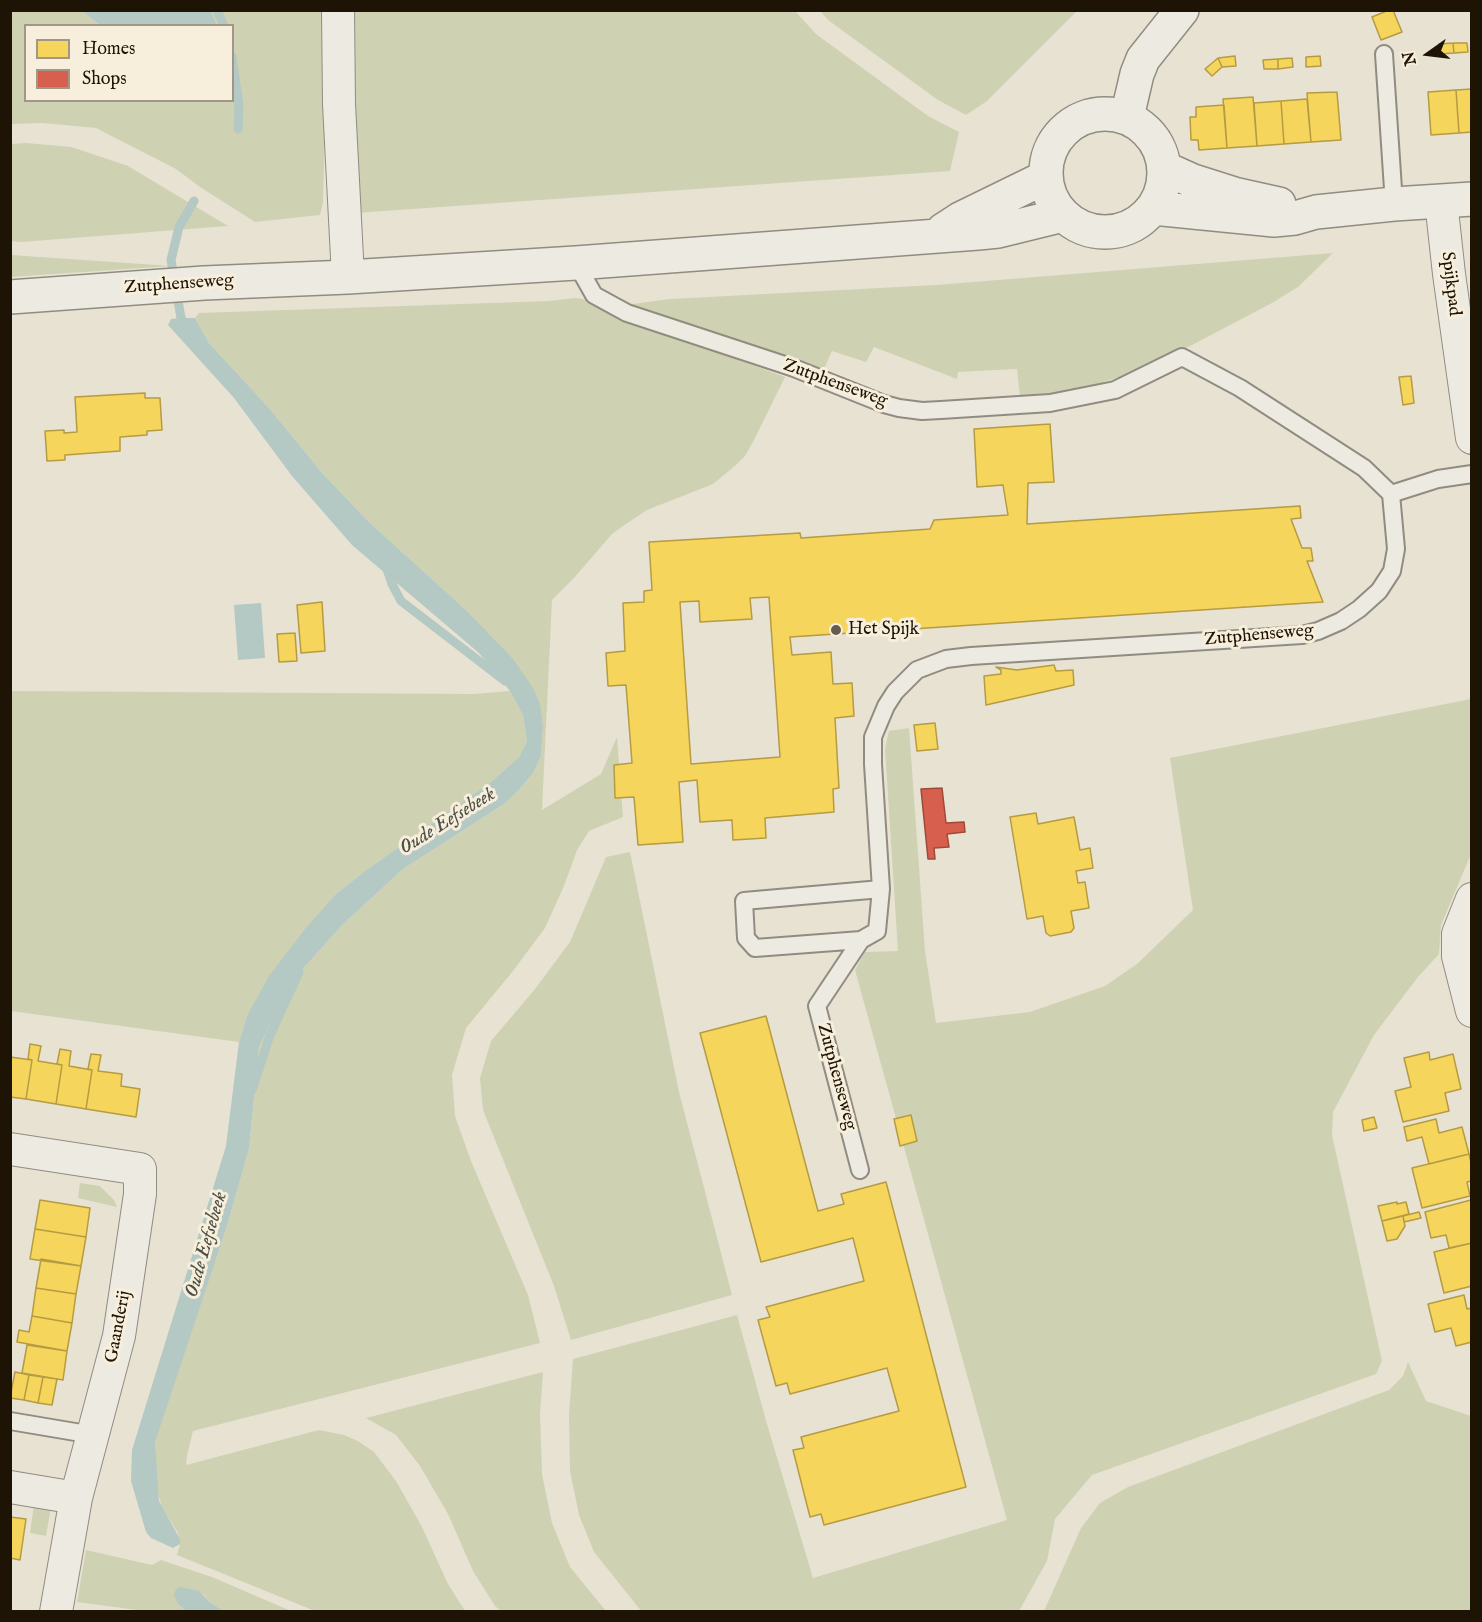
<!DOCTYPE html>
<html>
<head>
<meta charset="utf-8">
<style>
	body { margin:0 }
	#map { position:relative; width:1482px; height:1622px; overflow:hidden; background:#e8e2d2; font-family:"IM FELL English",serif }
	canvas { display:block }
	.frame { position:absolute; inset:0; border:12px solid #1e1406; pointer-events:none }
	.legend { position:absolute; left:24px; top:24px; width:210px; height:78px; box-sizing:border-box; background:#f7eedb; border:2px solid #a09786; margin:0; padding:8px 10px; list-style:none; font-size:18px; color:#1e1406 }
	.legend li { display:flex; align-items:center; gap:12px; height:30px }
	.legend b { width:30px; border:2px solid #a09786 }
	.north { position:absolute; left:1398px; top:24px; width:60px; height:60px; -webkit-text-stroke:4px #f7eedb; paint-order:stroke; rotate:256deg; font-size:16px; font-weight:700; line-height:24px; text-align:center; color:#1e1406 }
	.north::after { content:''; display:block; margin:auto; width:21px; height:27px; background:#1e1406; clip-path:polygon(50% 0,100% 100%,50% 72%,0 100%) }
</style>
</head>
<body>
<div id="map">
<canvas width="1482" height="1622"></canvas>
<div class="frame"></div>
<ul class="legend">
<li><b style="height:16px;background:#f6d55c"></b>Homes</li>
<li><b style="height:16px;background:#d6604d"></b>Shops</li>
</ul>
<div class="north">N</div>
</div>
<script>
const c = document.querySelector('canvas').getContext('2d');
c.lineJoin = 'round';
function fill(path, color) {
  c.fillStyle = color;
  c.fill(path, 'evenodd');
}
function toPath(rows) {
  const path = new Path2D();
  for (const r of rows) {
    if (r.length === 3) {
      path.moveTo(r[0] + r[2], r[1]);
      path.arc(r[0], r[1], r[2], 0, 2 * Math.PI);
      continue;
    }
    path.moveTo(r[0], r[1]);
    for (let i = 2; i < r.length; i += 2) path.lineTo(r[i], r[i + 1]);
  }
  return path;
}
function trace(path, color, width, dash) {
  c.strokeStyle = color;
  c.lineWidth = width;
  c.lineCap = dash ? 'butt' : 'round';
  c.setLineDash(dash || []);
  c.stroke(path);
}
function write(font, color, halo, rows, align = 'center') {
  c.font = font + ' "IM FELL English",serif';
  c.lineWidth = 6;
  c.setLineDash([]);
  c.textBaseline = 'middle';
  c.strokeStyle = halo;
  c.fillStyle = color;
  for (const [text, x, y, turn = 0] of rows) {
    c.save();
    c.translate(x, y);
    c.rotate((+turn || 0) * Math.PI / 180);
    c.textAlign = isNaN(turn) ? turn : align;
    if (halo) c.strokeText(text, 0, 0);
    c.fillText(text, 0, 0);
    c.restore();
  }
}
fill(toPath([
	[10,11,82,11,100,25,26,26,26,100,232,100,232,26,217,25,211,11,328,11,323,203,320,215,255,222,200,187,176,169,96,128,43,123,11,124],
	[353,11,795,11,816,34,928,116,959,132,950,171,356,213],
	[820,11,1077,11,987,101,966,115,938,100,828,20],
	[26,143,71,147,128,166,228,226,21,242,11,241,11,144],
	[1333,253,1298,287,1272,303,1173,355,1128,374,1097,384,1049,394,1020,396,1017,369,958,372,957,379,874,347,866,362,832,351,823,371,631,306,633,304,670,299,936,285],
	[11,255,171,266,11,277],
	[576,298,587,300,622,317,785,377,754,440,745,456,736,465,713,484,647,510,626,524,612,534,574,578,552,600,542,810,601,774,617,737,623,817,589,831,577,850,564,886,545,928,513,971,466,1028,452,1075,455,1116,471,1161,528,1295,540,1343,193,1431,187,1455,186,1465,319,1430,344,1435,358,1441,374,1452,396,1481,422,1527,448,1584,465,1611,315,1611,177,1555,180,1544,178,1533,162,1507,157,1490,155,1442,159,1425,227,1226,249,1149,259,1047,279,1005,302,970,341,926,403,869,504,804,518,791,533,773,541,756,543,728,488,635,466,610,369,522,324,475,268,407,209,343,195,318,199,313,549,301],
	[11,691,474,694,510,691,523,715,527,741,519,757,491,782,365,871,336,894,247,1016,239,1042,11,1011],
	[1471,699,1471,854,1441,925,1439,954,1418,977,1374,1035,1333,1112,1332,1135,1382,1361,1376,1374,1092,1475,1055,1519,1047,1561,1019,1611,642,1612,594,1552,579,1515,570,1471,569,1414,573,1359,737,1315,767,1424,813,1578,1007,1520,855,970,865,952,898,951,885,749,889,731,909,728,925,951,936,1023,1030,1012,1105,986,1137,964,1193,910,1170,758],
	[630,852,679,1092,732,1295,571,1340,554,1286,483,1110,480,1078,491,1041,535,989,570,942,606,857],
	[80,1183,100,1186,114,1200,117,1207,78,1198],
	[1408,1362,1426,1401,1471,1416,1471,1611,1044,1611,1081,1528,1100,1503,1128,1487,1389,1390,1403,1376],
	[543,1372,540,1414,542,1474,552,1523,570,1567,606,1611,501,1611,495,1606,473,1571,448,1514,420,1466,396,1435,366,1418],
	[35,1498,52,1501,46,1536,30,1533],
	[86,1550,152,1565,161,1560,212,1577,291,1611,224,1611,211,1603,203,1594,178,1604,186,1611,144,1611,77,1602]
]), '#ced2b2');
fill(toPath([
	[82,11,211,11,217,25,100,25],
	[181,318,195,318,209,343,268,407,324,475,369,522,466,610,513,659,533,688,540,704,543,728,541,756,533,773,518,791,504,804,403,869,341,926,302,970,279,1005,259,1047,249,1149,227,1226,155,1442,159,1501,180,1539,180,1544,173,1548,151,1538,146,1532,131,1481,132,1450,226,1146,239,1042,247,1016,269,976,306,928,336,894,365,871,491,782,519,757,527,741,523,715,510,691,479,653,352,545,292,476,234,398,168,325,171,319],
	[261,603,265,658,238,660,234,605],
	[180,1587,199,1591,211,1603,224,1611,186,1611,178,1604,174,1595,176,1589]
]), '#b4c8c4');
const homes = toPath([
	[1389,10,1393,10,1402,32,1381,40,1372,17,1389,10],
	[1453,43,1467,43,1468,52,1454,53,1453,43],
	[1453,43,1454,53,1440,54,1439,44,1453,43],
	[1235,56,1236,66,1222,67,1218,58,1235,56],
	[1320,56,1321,66,1306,67,1306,57,1320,56],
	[1218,58,1222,67,1212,76,1205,69,1218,58],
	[1292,58,1293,67,1278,69,1278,59,1292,58],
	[1278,59,1278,69,1264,69,1263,60,1278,59],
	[1472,89,1472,132,1459,133,1456,90,1472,89],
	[1456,90,1459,133,1431,135,1428,92,1456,90],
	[1337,92,1341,140,1311,142,1307,93,1337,92],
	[1253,97,1257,146,1227,148,1223,99,1253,97],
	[1307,99,1311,142,1284,144,1281,101,1307,99],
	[1281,101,1284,144,1257,146,1254,103,1281,101],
	[1224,105,1227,148,1199,150,1198,140,1191,140,1190,117,1196,117,1196,107,1224,105],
	[1411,376,1414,403,1403,405,1399,377,1411,376],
	[145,393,145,398,160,398,162,430,147,431,147,435,120,437,120,451,65,455,65,460,47,461,45,431,64,430,64,433,77,432,75,397,145,393],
	[1050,424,1054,482,1028,483,1027,524,1300,506,1301,518,1291,519,1302,548,1311,548,1313,561,1307,561,1323,602,790,637,792,655,831,652,833,684,852,683,854,716,835,718,839,788,833,789,834,812,765,818,766,838,733,840,732,820,700,822,697,780,679,782,683,842,638,845,634,797,615,798,614,765,632,763,626,685,608,686,606,653,625,651,623,603,644,602,644,591,652,590,649,542,800,533,801,538,930,529,934,520,1008,515,1003,485,977,487,974,429,1050,424],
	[769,597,780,757,691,764,680,602,699,601,700,622,752,619,750,598,769,597],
	[322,602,325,651,301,653,297,605,322,602],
	[295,633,297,661,279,662,277,634,295,633],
	[1054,665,1056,671,1073,670,1074,685,986,705,984,676,1001,674,1001,670,996,667,1017,670,1054,665],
	[935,723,938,749,917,751,914,725,935,723],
	[1036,813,1038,824,1074,817,1080,850,1090,848,1093,868,1076,871,1078,883,1085,882,1089,908,1071,911,1074,928,1071,932,1050,936,1046,933,1043,916,1027,919,1010,817,1036,813],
	[766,1016,818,1211,844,1204,841,1194,886,1182,966,1487,824,1525,821,1514,810,1517,793,1450,804,1448,801,1437,899,1411,887,1368,790,1394,787,1383,776,1386,758,1320,770,1317,766,1307,864,1281,853,1238,761,1262,700,1033,766,1016],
	[30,1044,41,1046,38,1061,62,1065,56,1104,26,1099,32,1060,28,1059,30,1044],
	[60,1049,71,1051,69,1066,92,1070,86,1109,56,1104,62,1065,57,1064,60,1049],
	[1429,1052,1430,1060,1453,1054,1461,1089,1445,1093,1449,1111,1403,1122,1395,1091,1411,1087,1404,1058,1429,1052],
	[91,1054,101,1055,98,1071,122,1074,121,1086,140,1089,136,1117,86,1109,92,1070,88,1069,91,1054],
	[10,1057,32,1060,26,1099,10,1097,10,1057],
	[911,1115,917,1141,900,1146,894,1119,911,1115],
	[1374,1117,1377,1128,1364,1131,1362,1120,1374,1117],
	[1436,1119,1439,1133,1462,1127,1469,1154,1429,1164,1422,1137,1407,1141,1404,1127,1436,1119],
	[1469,1154,1472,1167,1472,1181,1467,1182,1470,1196,1422,1208,1412,1168,1469,1154],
	[40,1200,90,1208,86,1237,35,1229,40,1200],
	[1471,1200,1472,1243,1449,1248,1446,1235,1431,1238,1425,1212,1471,1200],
	[1397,1202,1397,1204,1406,1202,1409,1214,1382,1221,1378,1206,1397,1202],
	[1419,1212,1421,1218,1404,1222,1403,1216,1419,1212],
	[1403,1216,1405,1226,1397,1239,1387,1241,1382,1221,1403,1216],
	[35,1229,86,1237,81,1266,30,1259,35,1229],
	[1472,1243,1472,1286,1444,1293,1434,1252,1472,1243],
	[41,1259,81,1266,76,1294,36,1288,41,1259],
	[36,1288,76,1294,72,1323,32,1316,36,1288],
	[1464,1295,1467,1309,1472,1308,1472,1342,1456,1346,1451,1328,1435,1332,1428,1304,1464,1295],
	[32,1316,72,1323,67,1351,17,1342,19,1330,29,1332,32,1316],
	[27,1345,67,1351,63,1380,22,1373,27,1345],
	[15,1372,29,1375,24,1400,10,1398,15,1372],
	[29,1375,43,1377,38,1403,24,1400,29,1375],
	[43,1377,57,1379,52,1405,38,1403,43,1377],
	[10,1517,26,1519,20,1560,10,1558,10,1517]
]);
fill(homes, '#f6d55c');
trace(homes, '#b59b42', 1.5);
const shops = toPath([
	[942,788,946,823,964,822,965,832,947,834,949,847,934,848,935,859,928,859,921,789,942,788]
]);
fill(shops, '#d6604d');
trace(shops, '#9f4938', 1.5);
trace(toPath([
	[217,10,224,26],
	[232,56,239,106,238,129],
	[186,326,181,318,171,260,179,227,194,201],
	[386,566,392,584,401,601,505,681],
	[252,1090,270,1035,299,972]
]), '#b4c8c4', 9);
const service = toPath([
	[1384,54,1394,204],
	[576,263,594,295,627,313,794,368,884,404,899,408,922,411,941,410,1050,403,1115,390,1182,357,1240,388,1364,468,1391,494,1396,549,1392,571,1379,591,1359,609,1341,621,1318,631,1302,635,971,656,946,659,917,670,895,692,886,706,873,737,873,764,881,889,877,931,861,940,817,1006,860,1170],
	[1391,494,1438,479,1472,474],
	[861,940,755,948,746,938,744,901,881,889],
	[10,1421,93,1435]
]);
const minor = toPath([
	[338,10,339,104,348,277],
	[1441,201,1449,274,1472,438],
	[1472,899,1458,934,1458,956,1472,1011],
	[10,1149,140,1169,140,1194,119,1336,76,1498,56,1612],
	[10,1487,76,1498]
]);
const tertiary = toPath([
	[1105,173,59],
	[1127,117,1137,74,1143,59,1182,10],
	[1164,168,1193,181,1234,194,1279,204],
	[1153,208,1274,220,1295,218,1316,212,1394,204,1472,199],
	[943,230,960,219,1046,177],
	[10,297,204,283,348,277,576,263,978,233,998,231,1063,215]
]);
trace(service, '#918c81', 20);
trace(minor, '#918c81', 34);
trace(tertiary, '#918c81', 36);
trace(service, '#edeae1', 16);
trace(minor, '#edeae1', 32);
trace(tertiary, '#edeae1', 33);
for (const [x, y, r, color] of [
	[836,630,6,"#655c4d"]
]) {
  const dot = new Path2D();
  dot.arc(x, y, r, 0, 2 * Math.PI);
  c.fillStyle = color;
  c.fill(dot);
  trace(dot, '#f7eedb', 2);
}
write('18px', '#1e1406', '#f7eedb', [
	["Spijkpad",1450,284,83],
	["Zutphenseweg",179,285,-4],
	["Zutphenseweg",835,384,20],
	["Zutphenseweg",1259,636,-5],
	["Zutphenseweg",836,1077,75],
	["Gaanderij",119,1327,-79]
]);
write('18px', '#1e1406', '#f7eedb', [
	["Het Spijk",848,630]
], 'left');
write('italic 20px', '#4b4f46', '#f7eedb', [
	["Oude Eefsebeek",448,822,-32],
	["Oude Eefsebeek",207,1245,-74]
]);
</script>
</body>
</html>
